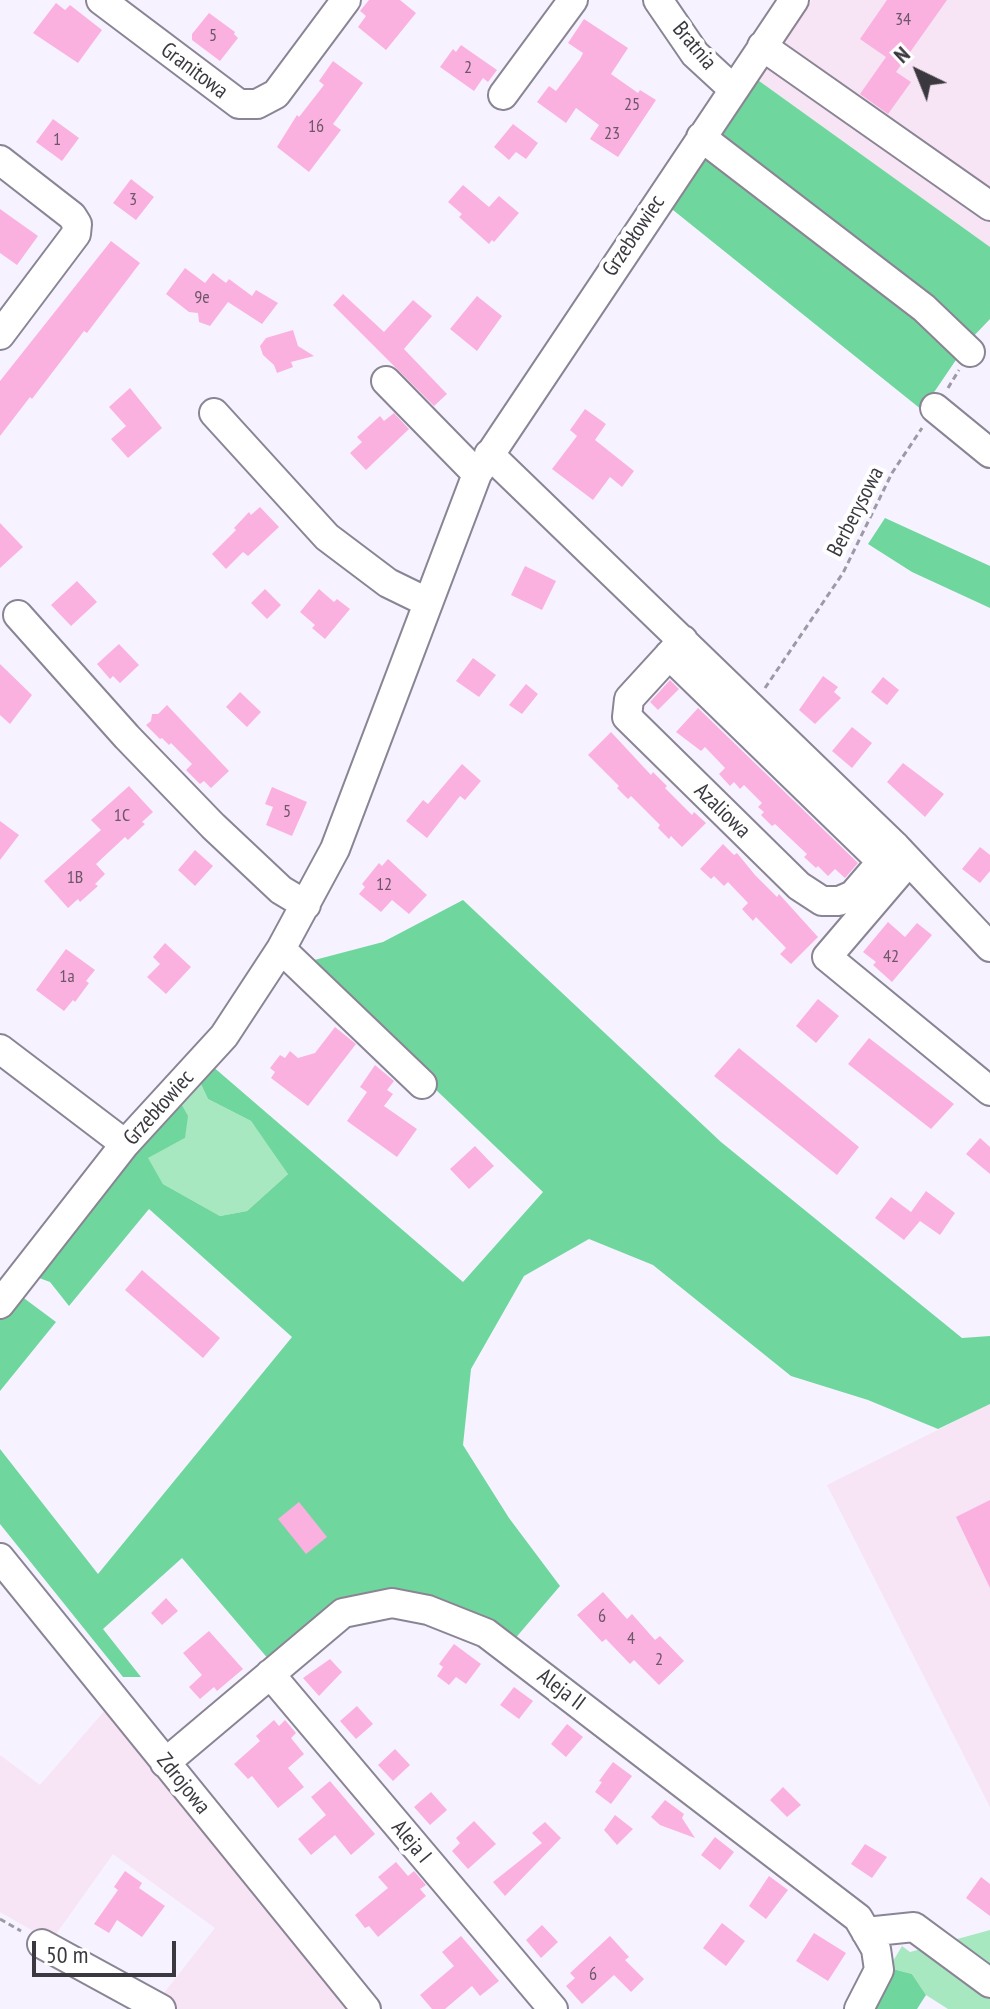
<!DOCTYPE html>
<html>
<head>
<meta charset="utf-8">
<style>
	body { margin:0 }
	#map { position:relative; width:990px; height:2009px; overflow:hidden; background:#f7f2ff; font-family:"PT Sans Narrow",sans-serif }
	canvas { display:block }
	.north { position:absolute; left:878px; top:32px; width:80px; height:80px; -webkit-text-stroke:6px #fff; paint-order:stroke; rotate:317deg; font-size:22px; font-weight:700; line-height:32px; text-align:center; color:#3b393f }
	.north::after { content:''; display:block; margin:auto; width:28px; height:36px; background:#3b393f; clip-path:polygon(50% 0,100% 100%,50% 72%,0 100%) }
	.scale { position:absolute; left:32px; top:1941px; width:144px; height:36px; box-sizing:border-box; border:4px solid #3b393f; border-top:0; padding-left:10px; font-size:24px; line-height:28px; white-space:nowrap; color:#3b393f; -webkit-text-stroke:6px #fff; paint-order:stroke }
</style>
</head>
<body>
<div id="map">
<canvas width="990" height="2009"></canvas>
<div class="north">N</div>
<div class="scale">50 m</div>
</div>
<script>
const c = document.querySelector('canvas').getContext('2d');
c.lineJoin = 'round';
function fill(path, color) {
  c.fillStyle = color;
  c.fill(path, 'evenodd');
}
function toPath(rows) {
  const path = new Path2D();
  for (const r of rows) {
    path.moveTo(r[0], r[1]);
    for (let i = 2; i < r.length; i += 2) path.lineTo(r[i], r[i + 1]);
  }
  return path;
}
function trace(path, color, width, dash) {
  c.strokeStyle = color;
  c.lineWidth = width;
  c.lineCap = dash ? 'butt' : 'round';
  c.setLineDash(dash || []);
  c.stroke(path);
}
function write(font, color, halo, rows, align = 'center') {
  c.font = font + ' "PT Sans Narrow",sans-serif';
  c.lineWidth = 8;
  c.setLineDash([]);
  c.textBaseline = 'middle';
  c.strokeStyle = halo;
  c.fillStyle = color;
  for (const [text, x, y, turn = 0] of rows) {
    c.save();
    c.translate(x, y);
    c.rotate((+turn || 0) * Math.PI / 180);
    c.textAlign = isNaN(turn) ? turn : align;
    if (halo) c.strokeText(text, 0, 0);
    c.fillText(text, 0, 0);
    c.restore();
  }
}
fill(toPath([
	[812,0,990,0,990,247,755,78],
	[990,1404,990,1807,827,1485],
	[107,1708,351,2009,178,2009,160,1998,215,1928,113,1854,51,1941,0,1912,0,1755,40,1785]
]), '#f7e4f4');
fill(toPath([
	[198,1078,208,1099,251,1121,289,1173,247,1211,220,1216,163,1184,147,1158,185,1138,179,1100],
	[990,1930,990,2009,948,2009,926,1995,912,1974,889,1968,902,1946,910,1952]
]), '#a8e8c1');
fill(toPath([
	[755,78,990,247,990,319,970,340,715,136],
	[704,150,960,354,922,410,668,206],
	[885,518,990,566,990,608,912,572,868,544],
	[463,900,721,1142,962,1338,990,1336,990,1404,938,1429,868,1400,791,1376,653,1265,589,1239,524,1276,471,1369,463,1445,509,1518,560,1586,513,1641,390,1593,270,1661,182,1558,103,1629,141,1677,123,1677,0,1524,0,1449,98,1574,292,1337,149,1209,69,1306,50,1282,34,1276,46,1253,179,1100,188,1116,185,1138,148,1158,163,1184,220,1216,247,1211,288,1174,251,1121,208,1099,198,1078,211,1065,463,1282,543,1192,303,963,383,942],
	[13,1290,56,1322,0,1391,0,1312],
	[889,1968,912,1974,926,1995,917,2009,868,2009]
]), '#6fd79d');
fill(toPath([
	[369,0,400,0,416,13,386,50,358,27,366,16,360,11],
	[887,0,947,0,896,72,911,82,888,114,860,94,886,57,860,39],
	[56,3,65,10,70,5,102,30,78,63,33,33],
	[209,13,235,32,234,34,238,38,220,61,192,40,192,34],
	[584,19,628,48,611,74,638,93,640,90,656,100,618,157,590,139,599,125,576,108,566,123,537,102,549,86,556,91,580,59,583,53,568,43],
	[461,45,497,70,488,82,483,78,474,91,440,67,453,49,456,52],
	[333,61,363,83,333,124,341,130,309,172,277,147,297,115,299,117,324,85,319,81],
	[53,119,79,138,62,161,36,142],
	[513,124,538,143,526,159,516,152,509,160,494,147],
	[131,179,154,197,136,220,113,203],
	[463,185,489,207,499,196,519,213,494,242,492,240,489,244,459,217,462,214,448,202],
	[0,209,38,236,17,265,0,253],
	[111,241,140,263,87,333,84,331,32,399,30,397,0,436,0,381],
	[185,268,205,283,213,273,226,283,229,279,252,296,256,290,278,303,262,324,228,302,210,326,199,322,198,313,189,312,166,294],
	[343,294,384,332,413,300,432,316,404,349,447,394,434,406,333,305],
	[477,296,502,316,477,351,450,329],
	[293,330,298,346,314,356,291,362,293,367,277,373,274,365,263,355,260,346,266,338],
	[130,388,162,428,128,458,111,439,126,426,109,407],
	[585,409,606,424,595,440,634,471,622,487,610,477,593,500,552,469,577,436,570,430],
	[394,413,409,429,366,470,350,453,362,442,357,437,380,416,384,421],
	[260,507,279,527,248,556,243,552,226,569,212,554,236,530,234,528,249,512,251,515],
	[0,523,23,547,0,568],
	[525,566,556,581,542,610,511,595],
	[77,581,97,602,71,626,51,605],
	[265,589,281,605,267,619,251,603],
	[319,589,334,602,337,599,350,609,325,639,312,628,315,625,300,612],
	[119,644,139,665,120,683,113,676,110,679,97,664],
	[473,658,496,675,479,697,456,681],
	[0,664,32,695,10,724,0,715],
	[823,676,838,687,834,692,841,698,815,724,799,710],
	[883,677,899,690,887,705,871,692],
	[670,680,679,689,658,710,650,702],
	[526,684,538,694,522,714,509,705],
	[240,692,261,712,247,727,226,707],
	[167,705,229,771,211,788,204,781,200,784,186,770,192,764,171,743,169,745,162,738,160,739,146,725,151,721,152,714,158,714],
	[698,708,858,863,845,878,835,869,828,876,818,866,816,868,804,857,807,854,775,824,772,826,761,815,764,812,758,807,762,803,744,785,740,789,734,782,730,786,719,774,725,768,705,747,701,751,676,732],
	[852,727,872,743,852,768,832,751],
	[611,732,651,775,653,772,667,786,665,788,692,815,694,812,706,823,682,847,671,836,669,839,658,828,660,825,631,796,628,799,617,788,619,786,588,755],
	[903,763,944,794,925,817,887,782],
	[462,764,481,781,465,800,460,796,427,838,406,821,423,800,428,804],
	[129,786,153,812,142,822,145,824,128,840,125,837,96,864,105,874,95,884,98,886,80,902,78,899,68,908,44,881,101,830,91,820],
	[272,787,307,802,292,836,266,825,273,807,265,804],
	[0,821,19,835,0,860],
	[723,844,734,855,737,853,755,875,777,897,779,894,818,937,791,964,780,954,786,948,756,917,753,921,742,909,748,903,728,882,724,886,714,876,711,879,700,869],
	[980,847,990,855,990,871,980,883,962,869],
	[195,850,213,866,195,886,178,870],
	[388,859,427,895,409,914,392,900,381,912,359,894,365,887,362,884,379,863,382,866],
	[888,922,905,937,917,923,932,935,892,982,873,965,876,962,863,952],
	[165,943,191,967,166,994,147,977,160,964,153,957],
	[66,949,95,970,86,981,89,983,75,1002,73,1000,64,1011,36,990],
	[818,999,839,1016,816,1043,796,1026],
	[335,1027,356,1044,308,1106,271,1078,275,1072,270,1068,280,1055,285,1058,290,1051,298,1058,315,1053],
	[869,1038,954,1104,931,1129,848,1064],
	[739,1048,859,1147,837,1175,714,1076],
	[375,1065,394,1081,387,1090,393,1094,384,1106,417,1129,397,1157,347,1121,367,1092,360,1087],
	[980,1138,990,1147,990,1174,966,1154],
	[475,1146,494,1166,469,1189,450,1169],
	[926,1191,955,1213,940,1235,920,1221,904,1240,875,1218,891,1197,911,1212],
	[142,1270,220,1338,203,1358,125,1290],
	[990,1500,990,1588,956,1517],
	[299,1502,327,1537,306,1554,278,1519],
	[603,1592,627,1619,632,1614,655,1640,660,1636,684,1661,659,1685,634,1660,630,1664,606,1639,602,1642,577,1615],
	[166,1598,178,1611,162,1625,151,1613],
	[209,1631,243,1669,217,1691,214,1687,200,1699,189,1687,202,1675,183,1653],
	[454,1644,481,1664,466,1684,456,1677,449,1685,437,1676,443,1667,439,1664],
	[330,1659,342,1672,319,1696,303,1678],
	[514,1687,533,1701,519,1719,500,1705],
	[357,1706,373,1724,356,1739,340,1721],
	[274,1720,279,1726,285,1720,296,1733,291,1738,304,1754,288,1768,304,1787,278,1808,252,1776,248,1779,234,1764,260,1741,256,1736],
	[567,1724,583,1737,566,1757,551,1744],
	[395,1749,410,1765,393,1781,378,1765],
	[613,1762,632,1776,611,1804,595,1792,602,1782,599,1781],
	[330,1781,375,1834,351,1855,335,1835,311,1855,298,1839,326,1815,311,1797],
	[783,1787,801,1805,787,1817,770,1800],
	[431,1792,447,1810,430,1825,414,1807],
	[665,1800,684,1814,682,1818,695,1838,660,1825,651,1817],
	[615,1815,633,1829,617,1845,604,1830],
	[474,1821,496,1844,468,1869,452,1851,460,1843,456,1838],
	[545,1822,561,1838,505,1896,493,1882,542,1843,532,1833],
	[715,1837,734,1852,720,1870,701,1855],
	[865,1844,887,1857,872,1878,851,1864],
	[396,1862,408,1876,414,1871,426,1885,420,1889,426,1896,378,1937,369,1926,365,1928,355,1915,388,1888,378,1877],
	[125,1871,142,1883,139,1888,165,1906,142,1937,117,1920,109,1933,94,1924,118,1890,114,1887],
	[769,1876,788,1890,766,1919,749,1906],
	[981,1877,990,1884,990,1916,966,1898],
	[722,1923,745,1941,726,1966,703,1948],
	[542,1925,558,1942,541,1958,526,1940],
	[814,1933,846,1953,828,1981,796,1961],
	[461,1936,499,1981,480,1996,472,1986,445,2009,432,2009,420,1995,454,1966,442,1952],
	[610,1936,629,1957,625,1960,644,1979,631,1992,614,1975,582,2004,566,1986,575,1978,570,1973]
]), '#fab1e0');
const minor = toPath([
	[101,0,239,104,257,104,276,94,346,0],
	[658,0,695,54,733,89],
	[762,46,990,206],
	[503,95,573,0],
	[701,137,924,308,970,352],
	[0,160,72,216,77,224,76,234,0,335],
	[386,381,477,474],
	[935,408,990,453],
	[214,413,327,537,388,583,427,602],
	[489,454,895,846,990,947],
	[18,615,127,737,213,826,281,890,306,905],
	[683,640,629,699,627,717,799,886,822,901,839,901,853,895,895,846],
	[669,655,881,861],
	[909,861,827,957,990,1091],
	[281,949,422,1084],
	[0,1049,125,1144],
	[0,1304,125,1144,224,1036,281,949,335,849,477,474,794,0],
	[0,1558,366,2009],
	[270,1674,553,2009],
	[165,1763,343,1613,392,1603,428,1610,486,1633,858,1918,876,1949,879,1970,859,2009],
	[866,1932,914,1927,990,1983],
	[42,1944,161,2009]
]);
trace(minor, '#8a8594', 32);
trace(toPath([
	[948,388,959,370],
	[765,688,843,573,892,473,922,428],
	[0,1919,21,1931]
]), '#9e9aa4', 3, [6, 4]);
trace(minor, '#fff', 28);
write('18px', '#6b5767', null, [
	["34",903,20],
	["5",213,36],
	["2",468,68],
	["25",632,105],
	["16",316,127],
	["23",612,134],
	["1",57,140],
	["3",133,200],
	["9e",202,298],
	["5",287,812],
	["1C",122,816],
	["1B",75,878],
	["12",384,885],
	["42",891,957],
	["1a",67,977],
	["6",602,1617],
	["4",631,1639],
	["2",659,1660],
	["6",593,1975]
]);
write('22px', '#3b393f', '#fff', [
	["Bratnia",694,46,50],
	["Granitowa",194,71,37],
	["Grzebłowiec",634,236,-56],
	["Berberysowa",856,512,-63],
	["Azaliowa",722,811,44],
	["Grzebłowiec",159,1108,-48],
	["Aleja II",561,1690,37],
	["Zdrojowa",183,1784,51],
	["Aleja I",411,1842,50]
]);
</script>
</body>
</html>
